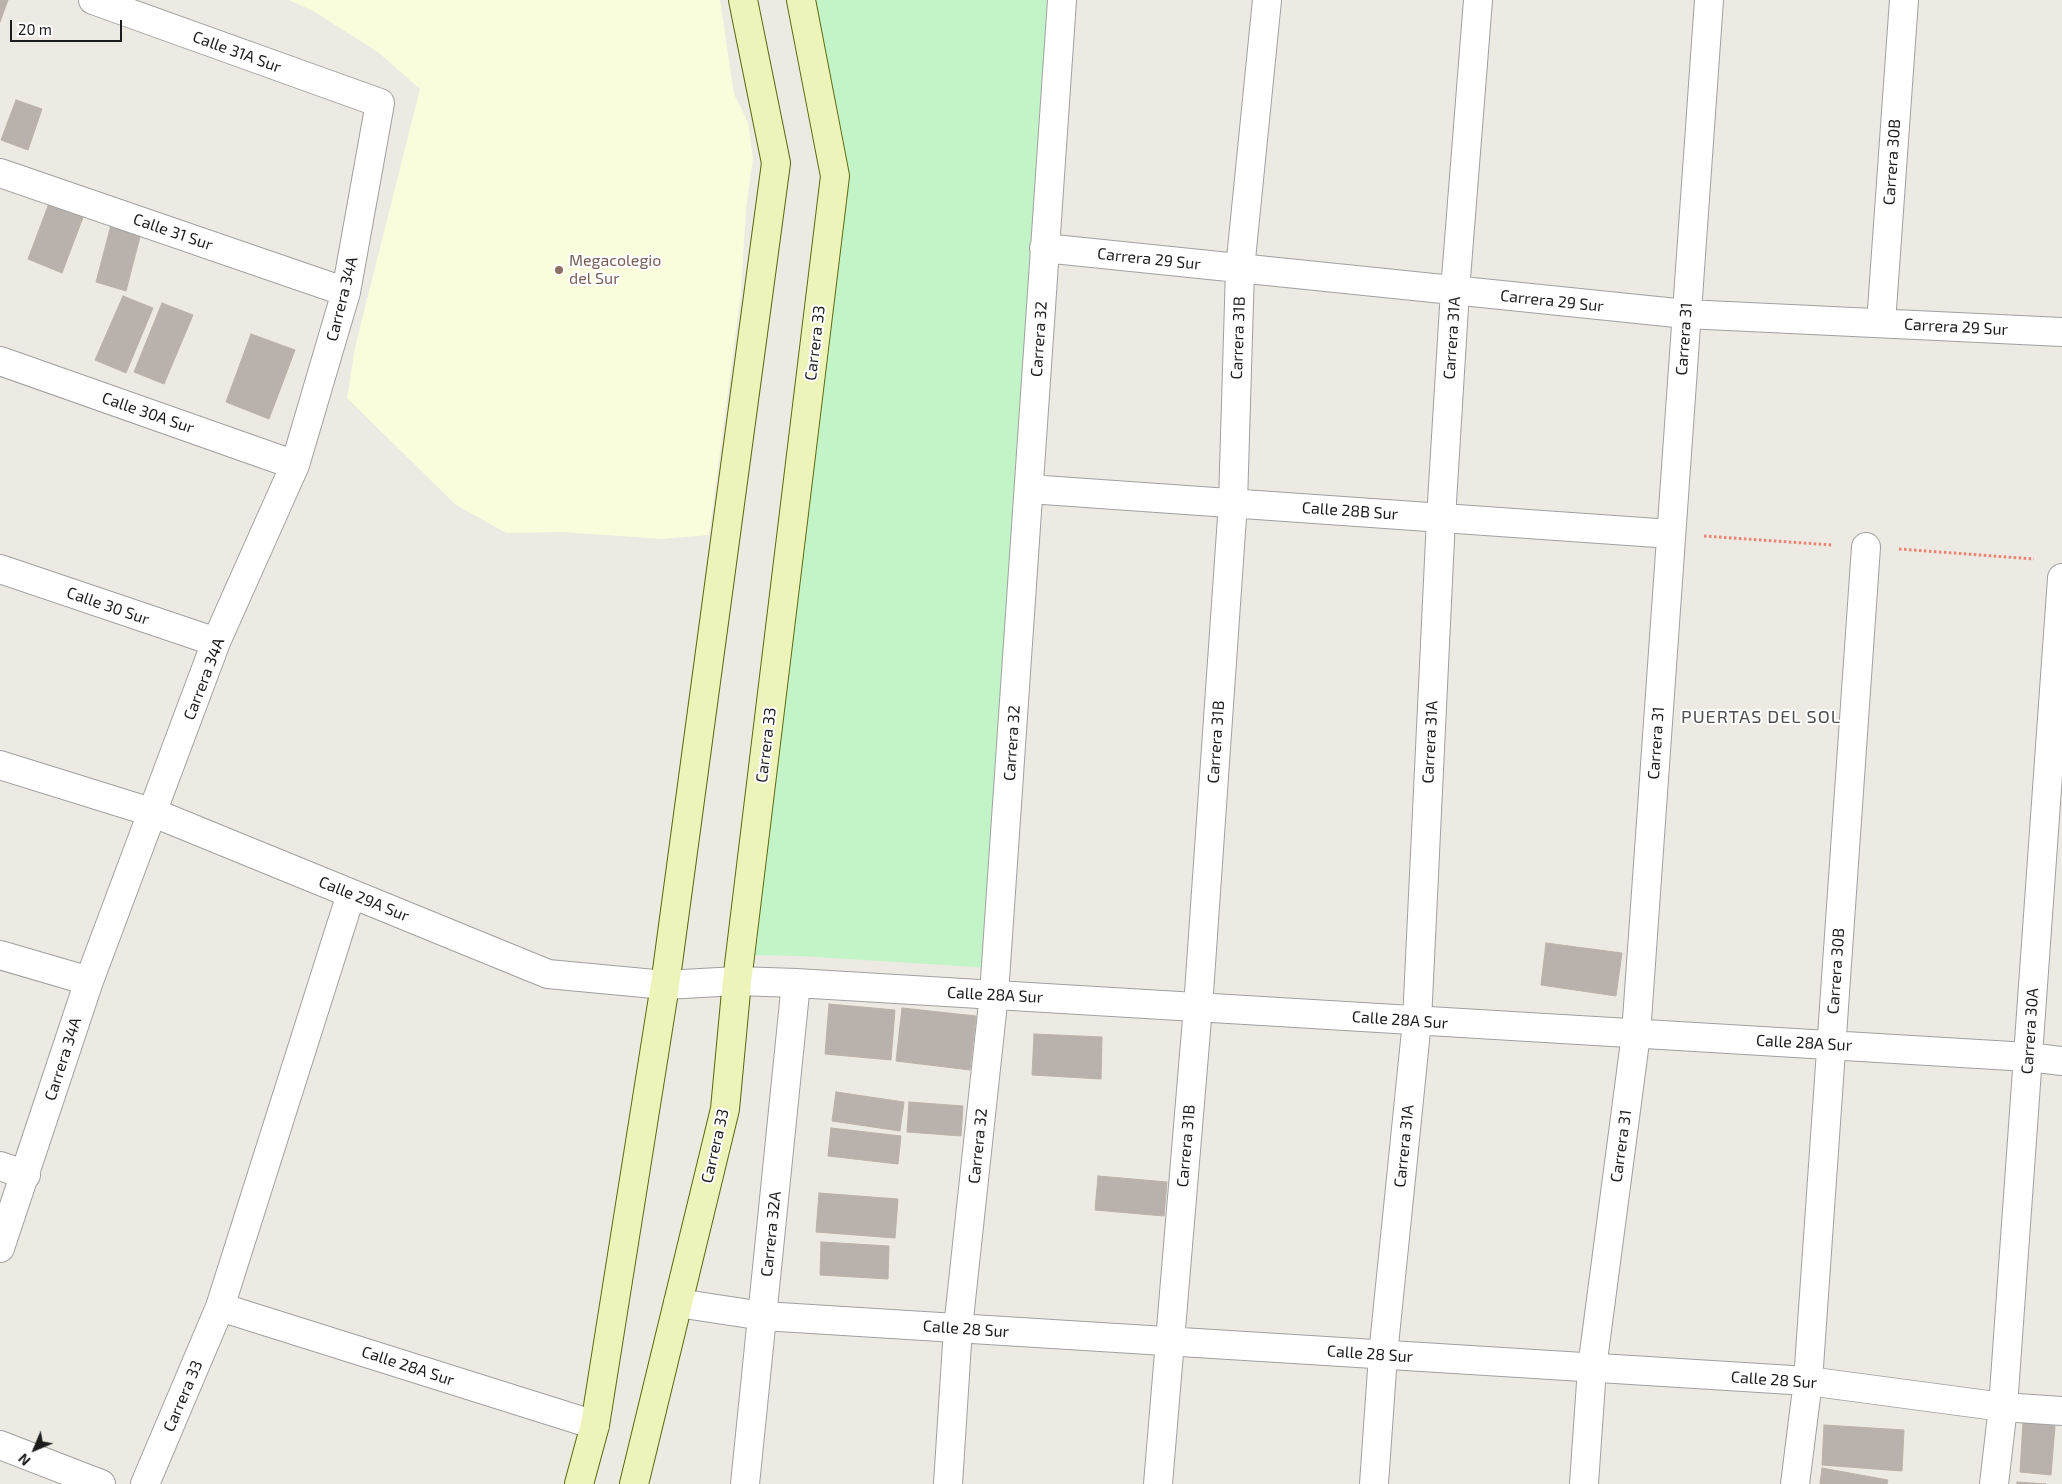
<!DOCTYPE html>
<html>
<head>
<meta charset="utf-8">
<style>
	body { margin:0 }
	#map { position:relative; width:2062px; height:1484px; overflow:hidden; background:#eceae2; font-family:"Exo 2",sans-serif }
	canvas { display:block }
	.north { position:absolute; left:10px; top:1424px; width:50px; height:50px; -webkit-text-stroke:4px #fff; paint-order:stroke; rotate:225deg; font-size:14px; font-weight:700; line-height:20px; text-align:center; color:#1c1c1c }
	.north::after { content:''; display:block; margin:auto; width:18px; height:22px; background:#1c1c1c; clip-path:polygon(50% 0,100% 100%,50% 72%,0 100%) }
	.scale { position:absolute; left:10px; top:20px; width:112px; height:22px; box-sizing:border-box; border:2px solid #1c1c1c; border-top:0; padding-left:6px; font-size:15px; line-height:18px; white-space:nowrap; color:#1c1c1c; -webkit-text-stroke:4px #fff; paint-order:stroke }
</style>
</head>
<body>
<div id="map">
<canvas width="2062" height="1484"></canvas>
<div class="north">N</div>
<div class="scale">20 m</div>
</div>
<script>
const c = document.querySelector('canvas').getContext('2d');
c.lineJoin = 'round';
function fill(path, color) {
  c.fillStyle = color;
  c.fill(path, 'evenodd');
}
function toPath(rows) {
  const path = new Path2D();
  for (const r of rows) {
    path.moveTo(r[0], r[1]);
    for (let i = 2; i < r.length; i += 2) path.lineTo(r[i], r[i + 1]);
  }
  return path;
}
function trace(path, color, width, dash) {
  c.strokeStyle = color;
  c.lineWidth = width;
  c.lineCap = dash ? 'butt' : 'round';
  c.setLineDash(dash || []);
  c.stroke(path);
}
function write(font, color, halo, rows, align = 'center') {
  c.font = font + ' "Exo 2",sans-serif';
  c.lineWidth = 4;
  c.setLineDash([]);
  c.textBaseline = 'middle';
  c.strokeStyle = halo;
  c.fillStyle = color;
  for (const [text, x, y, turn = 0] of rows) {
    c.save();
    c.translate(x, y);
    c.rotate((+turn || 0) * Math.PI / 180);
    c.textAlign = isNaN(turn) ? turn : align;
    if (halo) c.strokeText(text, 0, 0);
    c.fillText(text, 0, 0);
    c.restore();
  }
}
fill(toPath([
	[289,0,720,0,734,94,748,122,753,158,746,209,741,293,709,535,662,539,562,532,506,533,456,505,347,398,355,347,420,89,379,53,315,12]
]), '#fbfcdc');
fill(toPath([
	[804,0,1058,0,992,968,800,956,743,955,838,173]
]), '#c2f4c8');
const building = toPath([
	[0,0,8,0,0,22,0,0],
	[16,100,42,109,28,150,1,140,16,100],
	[51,198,85,212,62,273,28,259,51,198],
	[111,225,141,233,126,291,96,282,111,225],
	[123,296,153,308,126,373,95,360,123,296],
	[162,303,193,315,164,384,134,372,162,303],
	[251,334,295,350,269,419,226,402,251,334],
	[1546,943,1622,953,1616,996,1541,985,1546,943],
	[829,1004,895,1010,891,1060,825,1054,829,1004],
	[902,1008,976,1016,970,1070,896,1061,902,1008],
	[1034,1034,1102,1037,1101,1079,1032,1075,1034,1034],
	[836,1092,904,1102,900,1131,832,1121,836,1092],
	[909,1102,963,1106,961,1136,907,1132,909,1102],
	[831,1128,901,1136,898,1164,828,1156,831,1128],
	[1098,1176,1167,1182,1164,1216,1095,1210,1098,1176],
	[819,1193,898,1199,895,1238,816,1232,819,1193],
	[821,1242,889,1246,888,1279,820,1275,821,1242],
	[2023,1422,2055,1426,2051,1475,2020,1472,2023,1422],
	[1824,1425,1904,1430,1902,1471,1822,1465,1824,1425],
	[1822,1468,1888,1480,1887,1484,1820,1484,1822,1468],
	[2017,1482,2046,1484,2017,1484,2017,1482]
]);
fill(building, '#b9b2ac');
trace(building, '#bdb1a6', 1);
const street = toPath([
	[0,173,346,292],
	[1044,248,1686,314,2062,332],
	[1881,323,1904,0],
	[0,361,295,465],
	[1029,489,1671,534],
	[0,569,216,642],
	[0,765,154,813,548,974,665,985,737,981,796,983,2028,1057,2062,1061],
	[0,955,89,981],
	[0,1166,26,1175],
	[0,1248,89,981,216,642,295,465,346,292,380,103,93,0],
	[678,1303,763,1316,1808,1381,2003,1407,2062,1411],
	[220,1307,595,1425],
	[0,1445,101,1484],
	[145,1484,220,1307,351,894],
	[745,1484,796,983],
	[948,1484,958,1328,994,994,1062,0],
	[1158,1484,1198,1007,1233,503,1240,269,1267,0],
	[1374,1484,1383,1355,1417,1021,1441,518,1455,291,1478,0],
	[1584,1484,1592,1368,1636,1034,1709,0],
	[1795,1484,1808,1381,1866,547],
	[1994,1484,2003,1407,2062,578]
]);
const secondary = toPath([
	[579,1484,595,1425,665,985,776,163,743,0],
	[634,1484,725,1109,737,981,835,176,801,0]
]);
trace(street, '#a0a0a0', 30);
trace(secondary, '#5b680e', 30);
trace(toPath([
	[1704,536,1832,545],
	[1899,549,2034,559]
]), '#ed8473', 3, [2.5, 2.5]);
trace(street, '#fff', 28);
trace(secondary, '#eef3ba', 28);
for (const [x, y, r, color] of [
	[559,270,5,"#8d6e63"]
]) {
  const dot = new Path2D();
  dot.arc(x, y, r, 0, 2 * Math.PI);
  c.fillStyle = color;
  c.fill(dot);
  trace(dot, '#fff', 2);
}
write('16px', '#1c1c1c', '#fff', [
	["Calle 31A Sur",237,52,20],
	["Carrera 30B",1892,162,-86],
	["Calle 31 Sur",173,232,19],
	["Carrera 29 Sur",1149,259,6],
	["Carrera 34A",342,299,-76],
	["Carrera 29 Sur",1552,301,6],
	["Carrera 29 Sur",1956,327,3],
	["Carrera 31B",1238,338,-88],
	["Carrera 31A",1452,338,-86],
	["Carrera 32",1039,339,-86],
	["Carrera 31",1684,339,-86],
	["Carrera 33",815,343,-83],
	["Calle 30A Sur",148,413,19],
	["Calle 28B Sur",1350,511,4],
	["Calle 30 Sur",108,606,19],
	["Carrera 34A",204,679,-69],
	["Carrera 31B",1216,742,-86],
	["Carrera 31A",1430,742,-87],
	["Carrera 32",1012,743,-86],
	["Carrera 31",1656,743,-86],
	["Carrera 33",766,745,-83],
	["Calle 29A Sur",364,899,22],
	["Carrera 30B",1836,971,-86],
	["Calle 28A Sur",995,995,3],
	["Calle 28A Sur",1400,1020,4],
	["Carrera 30A",2030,1031,-86],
	["Calle 28A Sur",1804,1043,3],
	["Carrera 34A",63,1059,-72],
	["Carrera 33",715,1146,-77],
	["Carrera 32",978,1146,-84],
	["Carrera 31B",1186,1146,-85],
	["Carrera 31A",1404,1146,-84],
	["Carrera 31",1621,1146,-82],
	["Carrera 32A",771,1234,-84],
	["Calle 28 Sur",966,1329,4],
	["Calle 28 Sur",1370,1354,4],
	["Calle 28A Sur",408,1366,18],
	["Calle 28 Sur",1774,1380,4],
	["Carrera 33",183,1396,-67]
]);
write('16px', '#785e54', '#fff', [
	["Megacolegio",569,261],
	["del Sur",569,279]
], 'left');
c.letterSpacing = '1px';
write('18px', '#4f4f4f', '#fff', [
	["PUERTAS DEL SOL",1761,717]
]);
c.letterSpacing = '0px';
</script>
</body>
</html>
